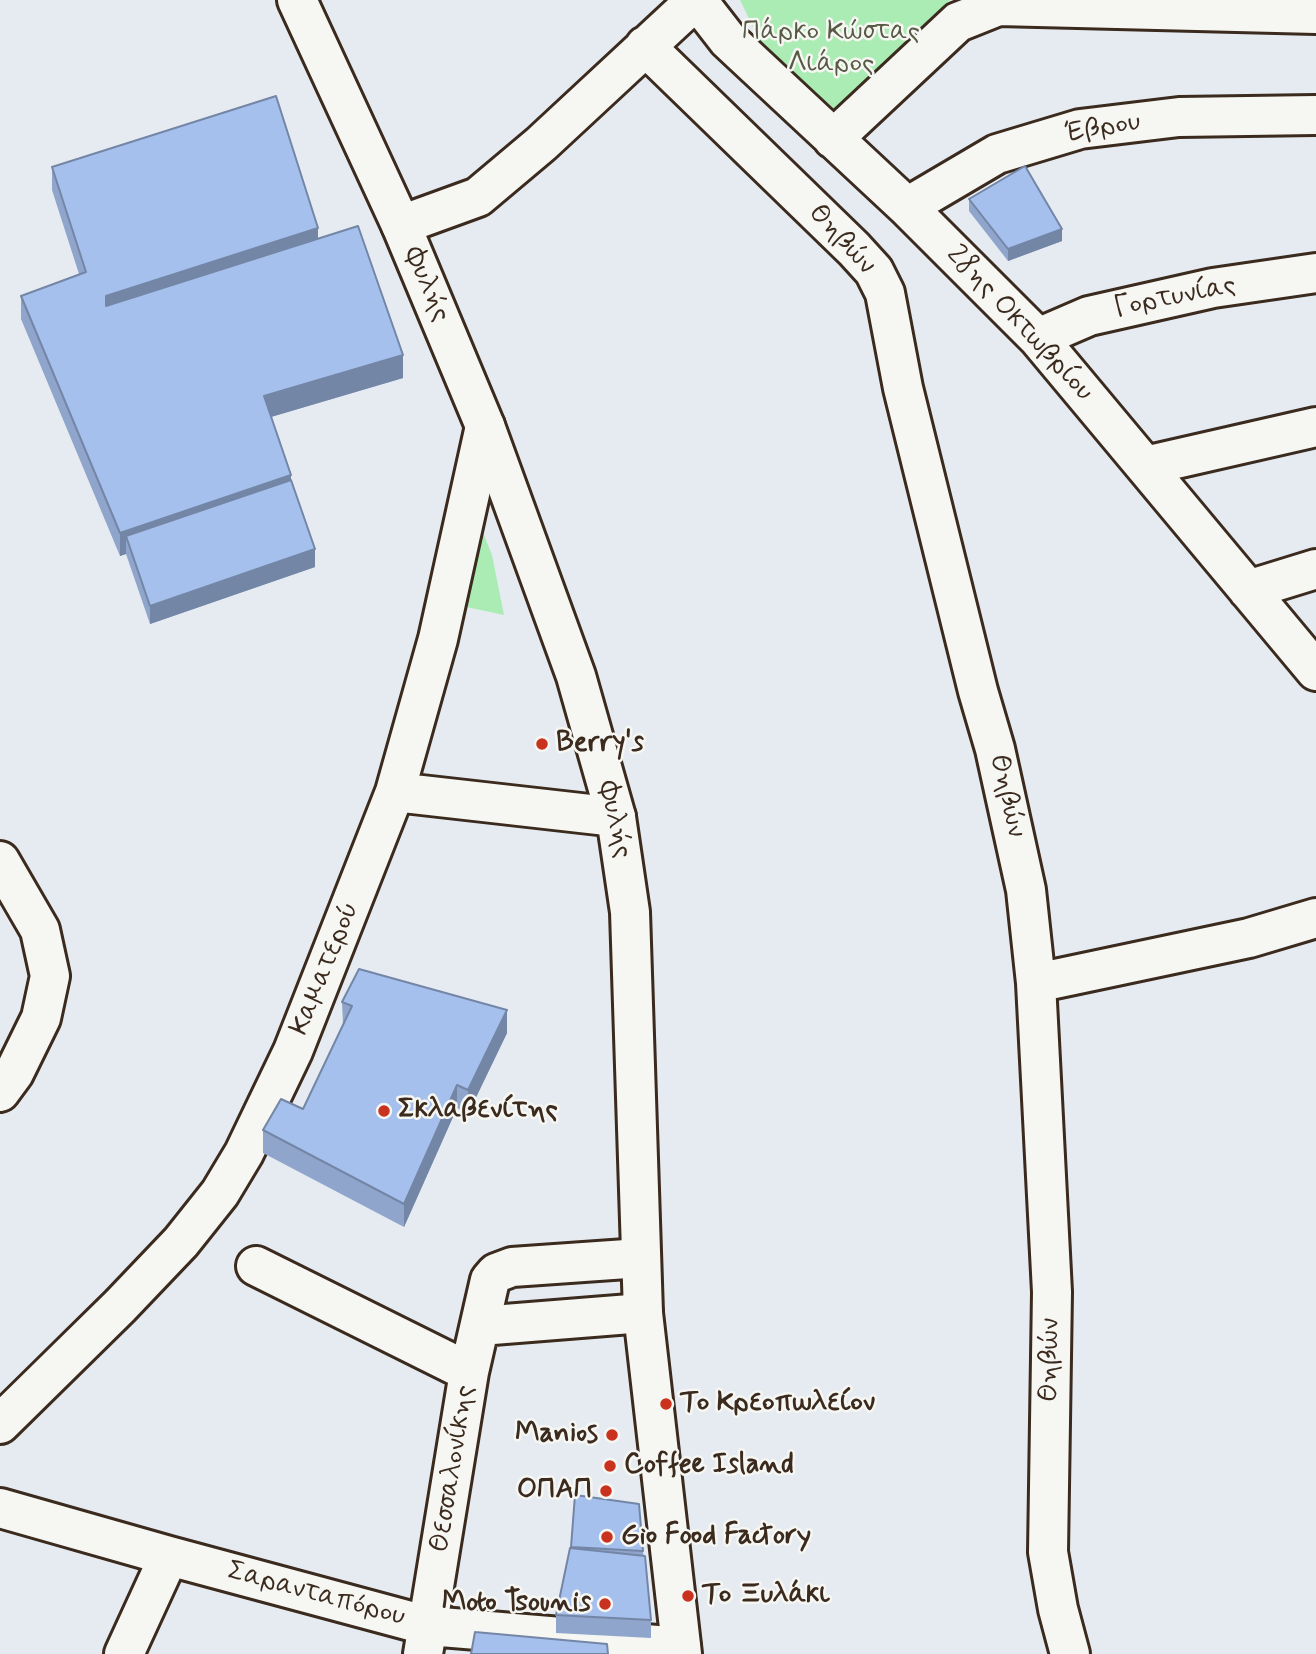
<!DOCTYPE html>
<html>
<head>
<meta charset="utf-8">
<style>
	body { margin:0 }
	canvas { display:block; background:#e6ebf1 }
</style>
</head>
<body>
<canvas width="1316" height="1654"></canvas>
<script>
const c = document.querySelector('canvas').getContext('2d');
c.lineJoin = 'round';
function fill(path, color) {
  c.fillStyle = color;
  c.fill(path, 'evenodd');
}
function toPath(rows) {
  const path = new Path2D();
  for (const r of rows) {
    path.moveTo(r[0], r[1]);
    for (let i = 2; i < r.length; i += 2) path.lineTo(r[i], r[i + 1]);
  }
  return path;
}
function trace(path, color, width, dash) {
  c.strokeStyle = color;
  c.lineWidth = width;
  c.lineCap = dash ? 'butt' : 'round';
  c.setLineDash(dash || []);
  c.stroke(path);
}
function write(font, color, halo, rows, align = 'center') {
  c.font = font + ' Mynerve,sans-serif';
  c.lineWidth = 5;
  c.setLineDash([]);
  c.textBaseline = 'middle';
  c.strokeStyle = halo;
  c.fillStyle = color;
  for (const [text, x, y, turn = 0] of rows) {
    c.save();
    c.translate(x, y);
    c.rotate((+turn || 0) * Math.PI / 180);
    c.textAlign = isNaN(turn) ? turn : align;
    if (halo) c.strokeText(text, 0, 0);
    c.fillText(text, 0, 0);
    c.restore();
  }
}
fill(toPath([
	[740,0,950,0,833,116,770,62],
	[482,530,492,555,504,615,457,605,470,548,479,547]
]), '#abecb5');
const minor = toPath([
	[697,0,728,40,907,207,1038,338,1316,671],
	[645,46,854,249,874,271,885,293,903,388,978,691,995,749,1026,890,1036,983,1052,1292,1048,1552,1058,1609,1070,1654],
	[833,139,958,22,998,6,1316,14],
	[907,207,997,154,1080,129,1179,117,1316,115],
	[401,225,478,197,541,144,696,0],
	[1038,338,1089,316,1213,288,1316,273],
	[1145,466,1316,427],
	[1248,590,1316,569],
	[395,792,616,817],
	[0,861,40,930,50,976,41,1018,14,1073,0,1092],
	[1036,983,1249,938,1316,918],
	[256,1266,469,1372],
	[480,1326,643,1313],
	[0,1424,120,1306,181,1242,220,1193,244,1153,293,1051,395,792,438,639,485,426],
	[0,1508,169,1556,429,1626,681,1647],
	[124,1654,169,1556],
	[423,1654,469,1372,490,1280,496,1273,512,1267,641,1258]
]);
const major = toPath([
	[297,0,401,225,485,426,576,676,616,817,630,912,643,1313,682,1654]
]);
trace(minor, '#3b2a1e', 44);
trace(major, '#3b2a1e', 44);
trace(minor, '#f6f6f2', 38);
trace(major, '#f6f6f2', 38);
fill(toPath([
	[52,167,318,238,403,378,271,417,291,480,315,567,150,624,126,554,120,556,21,319,21,296,79,274,52,190],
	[969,199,1062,241,1008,261,969,211],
	[342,1002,507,1033,468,1114,457,1108,404,1227,263,1153,263,1130,303,1109,343,1025],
	[575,1495,643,1551,651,1620,651,1638,556,1633,556,1615,571,1548]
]), '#8fa5cc');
fill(toPath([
	[318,228,318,251,106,319,106,296],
	[1062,229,1062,241,1008,261,1008,249],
	[403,355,403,378,264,419,264,396],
	[291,475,291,498,126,536,126,554,120,556,120,533],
	[315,549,315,567,150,624,150,606],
	[507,1010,507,1033,468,1114,468,1090],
	[457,1085,457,1108,404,1227,404,1204]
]), '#7486a6');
const building = toPath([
	[276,96,318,228,106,296,106,306,358,226,403,355,264,396,291,475,120,533,21,296,86,272,52,167,276,96],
	[1025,166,1062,229,1008,249,969,199,1025,166],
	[291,480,315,549,150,606,126,536,291,480],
	[359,969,507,1010,468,1090,457,1085,404,1204,263,1130,281,1099,303,1109,352,1006,342,1002,359,969],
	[575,1495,639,1504,643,1551,571,1547,575,1495],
	[570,1548,645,1556,651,1620,556,1615,570,1548],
	[475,1632,607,1644,608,1654,471,1654,475,1632]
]);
fill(building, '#a6c0ed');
trace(building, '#7486a6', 2);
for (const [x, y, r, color] of [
	[542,744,7,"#c8321e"],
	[384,1111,7,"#c8321e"],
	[666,1404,7,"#c8321e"],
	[612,1435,7,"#c8321e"],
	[610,1466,7,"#c8321e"],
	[606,1491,7,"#c8321e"],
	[607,1537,7,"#c8321e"],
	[688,1596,7,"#c8321e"],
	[605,1604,7,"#c8321e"]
]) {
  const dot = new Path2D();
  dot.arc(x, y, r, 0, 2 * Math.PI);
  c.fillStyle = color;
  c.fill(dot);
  trace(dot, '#f6f6f2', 2.5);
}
write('28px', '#575a44', '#f6f6f2', [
	["Πάρκο Κώστας",831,33],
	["Λιάρος",831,65]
]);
write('28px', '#3b2a1e', '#f6f6f2', [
	["Έβρου",1103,129,-10],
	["Θηβών",841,240,47],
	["Φυλής",426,285,67],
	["Γορτυνίας",1175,298,-11],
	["28ης Οκτωβρίου",1019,324,47],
	["Θηβών",1006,796,77],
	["Φυλής",614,820,78],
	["Καματερού",326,969,-68],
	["Θηβών",1051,1360,-89],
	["Θεσσαλονίκης",454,1469,-81],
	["Σαρανταπόρου",316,1595,15]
]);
write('bold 28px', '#3b2a1e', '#f6f6f2', [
	["Berry's",556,744],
	["Σκλαβενίτης",398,1111],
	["Το Κρεοπωλείον",680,1404],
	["Manios",598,1435,"right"],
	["Coffee Island",624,1466],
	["ΟΠΑΠ",592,1491,"right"],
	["Gio Food Factory",621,1537],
	["Το Ξυλάκι",702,1596],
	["Moto Tsounis",591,1604,"right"]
], 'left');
</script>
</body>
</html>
